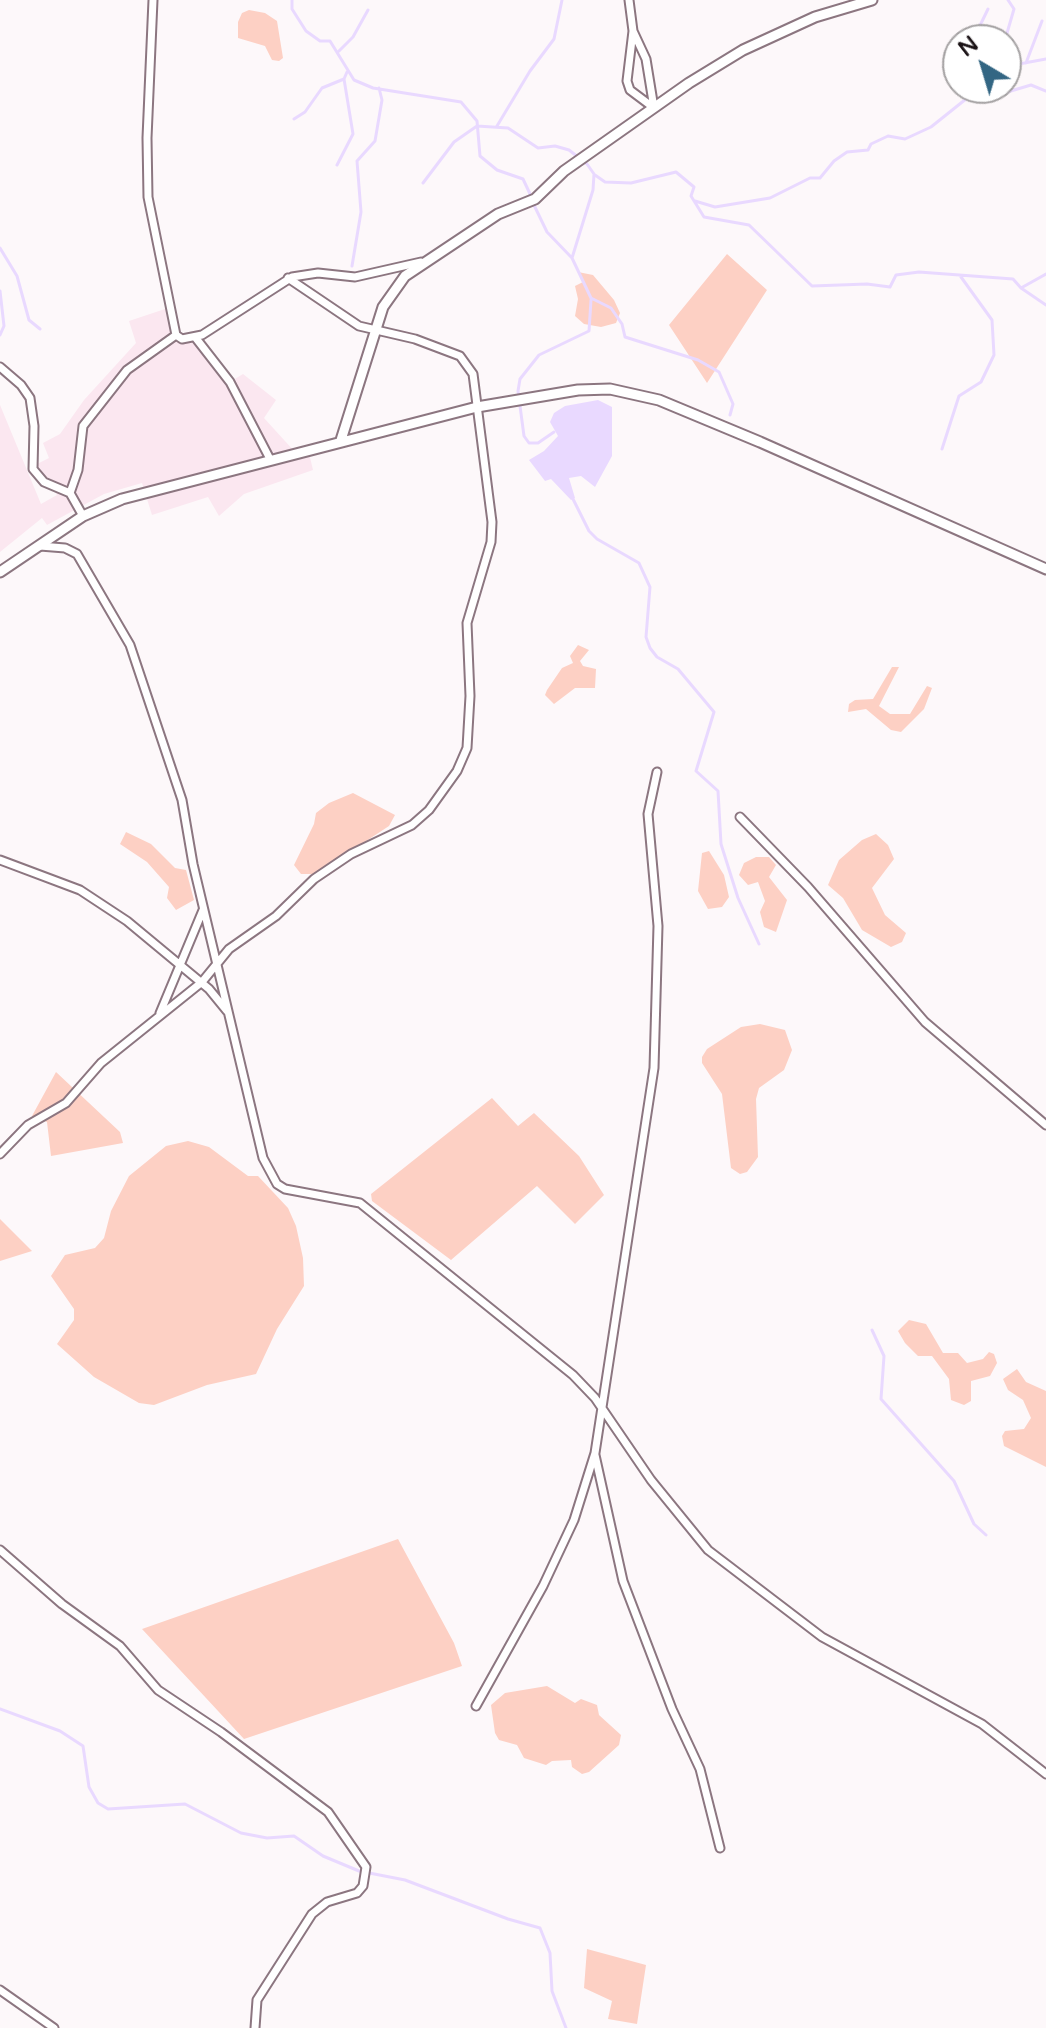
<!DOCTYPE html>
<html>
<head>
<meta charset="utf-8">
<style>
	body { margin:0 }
	#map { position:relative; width:1046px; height:2028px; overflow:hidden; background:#fdf8fa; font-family:"Varela Round",sans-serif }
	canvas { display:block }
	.north { position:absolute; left:942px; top:24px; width:80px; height:80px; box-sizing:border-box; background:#fff; border:2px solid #a4a1a2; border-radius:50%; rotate:322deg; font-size:22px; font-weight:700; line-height:32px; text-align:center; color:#1b1316 }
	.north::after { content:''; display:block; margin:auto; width:28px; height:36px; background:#336683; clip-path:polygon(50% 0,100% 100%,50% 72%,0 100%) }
</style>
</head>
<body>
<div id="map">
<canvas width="1046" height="2028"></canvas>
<div class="north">N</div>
</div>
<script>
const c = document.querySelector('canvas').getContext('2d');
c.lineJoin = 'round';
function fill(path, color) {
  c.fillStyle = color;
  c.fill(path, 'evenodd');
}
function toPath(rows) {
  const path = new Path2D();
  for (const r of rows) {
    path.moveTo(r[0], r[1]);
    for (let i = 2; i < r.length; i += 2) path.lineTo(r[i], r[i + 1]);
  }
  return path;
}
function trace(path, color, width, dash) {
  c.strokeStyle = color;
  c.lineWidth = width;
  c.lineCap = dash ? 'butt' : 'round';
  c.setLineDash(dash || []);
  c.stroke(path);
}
fill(toPath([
	[171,307,176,335,195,337,230,382,243,374,276,400,264,418,295,452,308,449,313,470,244,494,219,516,208,497,152,515,142,483,104,494,47,525,42,518,0,552,0,405,41,504,57,495,37,464,49,458,43,443,60,434,84,400,136,343,129,321]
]), '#fbe7f0');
fill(toPath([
	[249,10,265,13,277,21,283,58,279,61,272,60,265,46,238,38,238,22,242,13],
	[727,254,767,290,707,383,669,325],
	[578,272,593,275,614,300,620,313,616,323,601,327,584,324,575,316,578,299,575,286,583,282],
	[578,645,589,650,580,661,583,666,596,669,595,688,575,688,554,704,545,695,547,690,562,668,573,663,570,656],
	[892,667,899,667,879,706,890,714,910,714,927,686,932,688,924,709,901,732,891,730,866,709,848,712,849,704,855,700,873,699],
	[353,793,395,815,389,826,316,874,301,874,294,865,314,824,316,813,329,803],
	[126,832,151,844,175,868,186,870,194,900,176,910,167,898,169,887,147,862,120,844],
	[876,834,888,845,894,859,872,888,885,915,906,933,902,942,891,947,862,930,843,898,828,885,839,860,862,840],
	[709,851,724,875,729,897,722,907,708,909,698,891,702,853],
	[756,857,769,857,776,865,769,877,787,900,776,932,764,927,760,912,765,901,758,882,748,885,739,875,744,863],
	[760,1024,785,1030,792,1050,784,1070,759,1088,756,1099,758,1157,747,1172,740,1174,731,1168,722,1094,702,1063,702,1057,707,1049,741,1027],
	[56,1072,120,1132,123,1143,51,1156,47,1122,32,1116],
	[492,1098,518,1126,534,1113,579,1156,604,1195,575,1224,537,1186,451,1260,372,1201,371,1194],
	[188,1141,209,1147,248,1176,258,1176,288,1208,296,1226,303,1258,304,1286,277,1329,256,1374,207,1385,154,1405,139,1403,94,1377,57,1344,74,1320,74,1309,51,1276,65,1255,95,1248,104,1238,111,1211,129,1176,166,1146],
	[0,1219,32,1251,0,1261],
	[909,1320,926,1324,943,1353,958,1353,967,1363,983,1359,989,1352,994,1354,997,1363,990,1376,971,1381,971,1401,964,1405,951,1400,949,1379,932,1356,918,1356,905,1343,898,1331],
	[1017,1369,1026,1382,1046,1391,1046,1467,1004,1446,1002,1436,1005,1431,1024,1429,1031,1418,1023,1400,1008,1390,1003,1379],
	[398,1539,454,1643,462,1666,244,1739,142,1629],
	[547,1686,575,1703,581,1699,597,1705,599,1715,621,1735,619,1745,589,1772,582,1774,572,1767,571,1760,552,1761,546,1765,524,1758,517,1745,499,1740,495,1733,491,1705,505,1693],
	[587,1949,646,1965,637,2024,608,2019,612,2001,584,1988]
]), '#fdd0c4');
fill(toPath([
	[598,400,612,407,612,456,595,487,581,476,569,478,575,498,571,500,551,479,545,481,529,460,544,451,558,436,550,422,554,413,565,406]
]), '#e9d9ff');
trace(toPath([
	[292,0,292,9,306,31,320,41,330,41,354,80,373,88,461,102,477,121,480,156,497,170,523,179,531,196],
	[973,40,988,9],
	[1005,40,1014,9,1008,0],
	[339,51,353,37,368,10],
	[1026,63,1042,21],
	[1006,76,1019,64,1046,59],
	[966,99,972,88],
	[294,119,305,112,322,88,344,79],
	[497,126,530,71,554,39,562,0],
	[337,165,353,134,344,79,347,72],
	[595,175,605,182,631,183,676,172,694,187,691,196,704,217,749,225,812,286,867,284,890,287,896,275,919,272,1013,279,1021,288,1046,274],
	[423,183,454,142,477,126,508,128,538,148,555,146,569,150,587,164,594,174,593,190,572,258,591,298,611,308,622,324,625,337,698,360,719,372,733,404,730,415],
	[695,201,715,207,770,198,810,178,820,178,834,161,847,152,868,150,871,144,888,136,905,139,931,127,966,99,982,93,994,96,1031,85,1046,91],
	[533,203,547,232,572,258],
	[0,248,17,276,29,320,40,329],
	[352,266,361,212,357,161,375,141,382,100,379,88],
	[1021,288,1046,305],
	[0,291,4,326,0,335],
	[554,432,538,443,529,443,524,436,518,391,520,379,539,355,589,331,591,300],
	[942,449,959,396,981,382,994,355,992,320,961,277],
	[573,499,589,531,597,539,639,563,650,587,646,637,650,648,657,657,678,669,714,712,696,771,718,791,721,844,738,898,759,944],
	[872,1330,884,1356,881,1399,954,1481,974,1524,986,1535],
	[0,1709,60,1731,83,1746,89,1787,98,1803,108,1809,185,1804,241,1833,267,1838,294,1836,323,1856,359,1871,405,1880,508,1919,540,1928,550,1953,552,1991,566,2028]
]), '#e9d9ff', 3);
const minor = toPath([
	[153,0,147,138,148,197,176,335,182,339,202,335,292,277,318,273,355,277,421,262],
	[629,0,633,31,646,59,654,108],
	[633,31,627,81,630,90,654,108],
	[195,337,230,382,270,459],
	[0,367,21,385,30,398,34,426,33,469,44,482,70,493],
	[83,516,70,493,78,470,83,426,127,370,176,335],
	[40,546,65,548,77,554,130,645,182,800,193,864,263,1158,277,1184,285,1189,360,1203,573,1375,595,1398,651,1480,708,1550,822,1637,982,1724,1046,1774],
	[740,817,808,887,925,1022,1046,1125],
	[0,860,80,890,127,921,209,989,227,1011],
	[160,1013,203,910],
	[0,1154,28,1125,66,1103,101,1063,202,982,229,949,276,916,314,879,351,854,412,825,429,810,457,771,467,748,470,696,467,623,491,542,492,522,473,374,460,356,415,339,359,326,288,278],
	[595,1455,623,1581,672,1709,700,1769,720,1848],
	[0,1550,62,1604,120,1646,158,1690,221,1732,328,1812,366,1867,363,1886,357,1893,327,1902,312,1914,257,2000,255,2028],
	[476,1706,543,1586,574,1520,595,1453,654,1068,658,926,648,814,657,772],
	[0,1990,54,2028]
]);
const tertiary = toPath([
	[341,440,383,307,405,276,498,214,535,199,564,171,689,83,743,50,815,17,872,0],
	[0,572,83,516,122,499,477,407,578,390,610,389,659,400,760,442,1046,569]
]);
trace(minor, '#8c7680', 11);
trace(tertiary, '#8c7680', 13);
trace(minor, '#fff', 7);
trace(tertiary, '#fff', 9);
</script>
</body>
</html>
